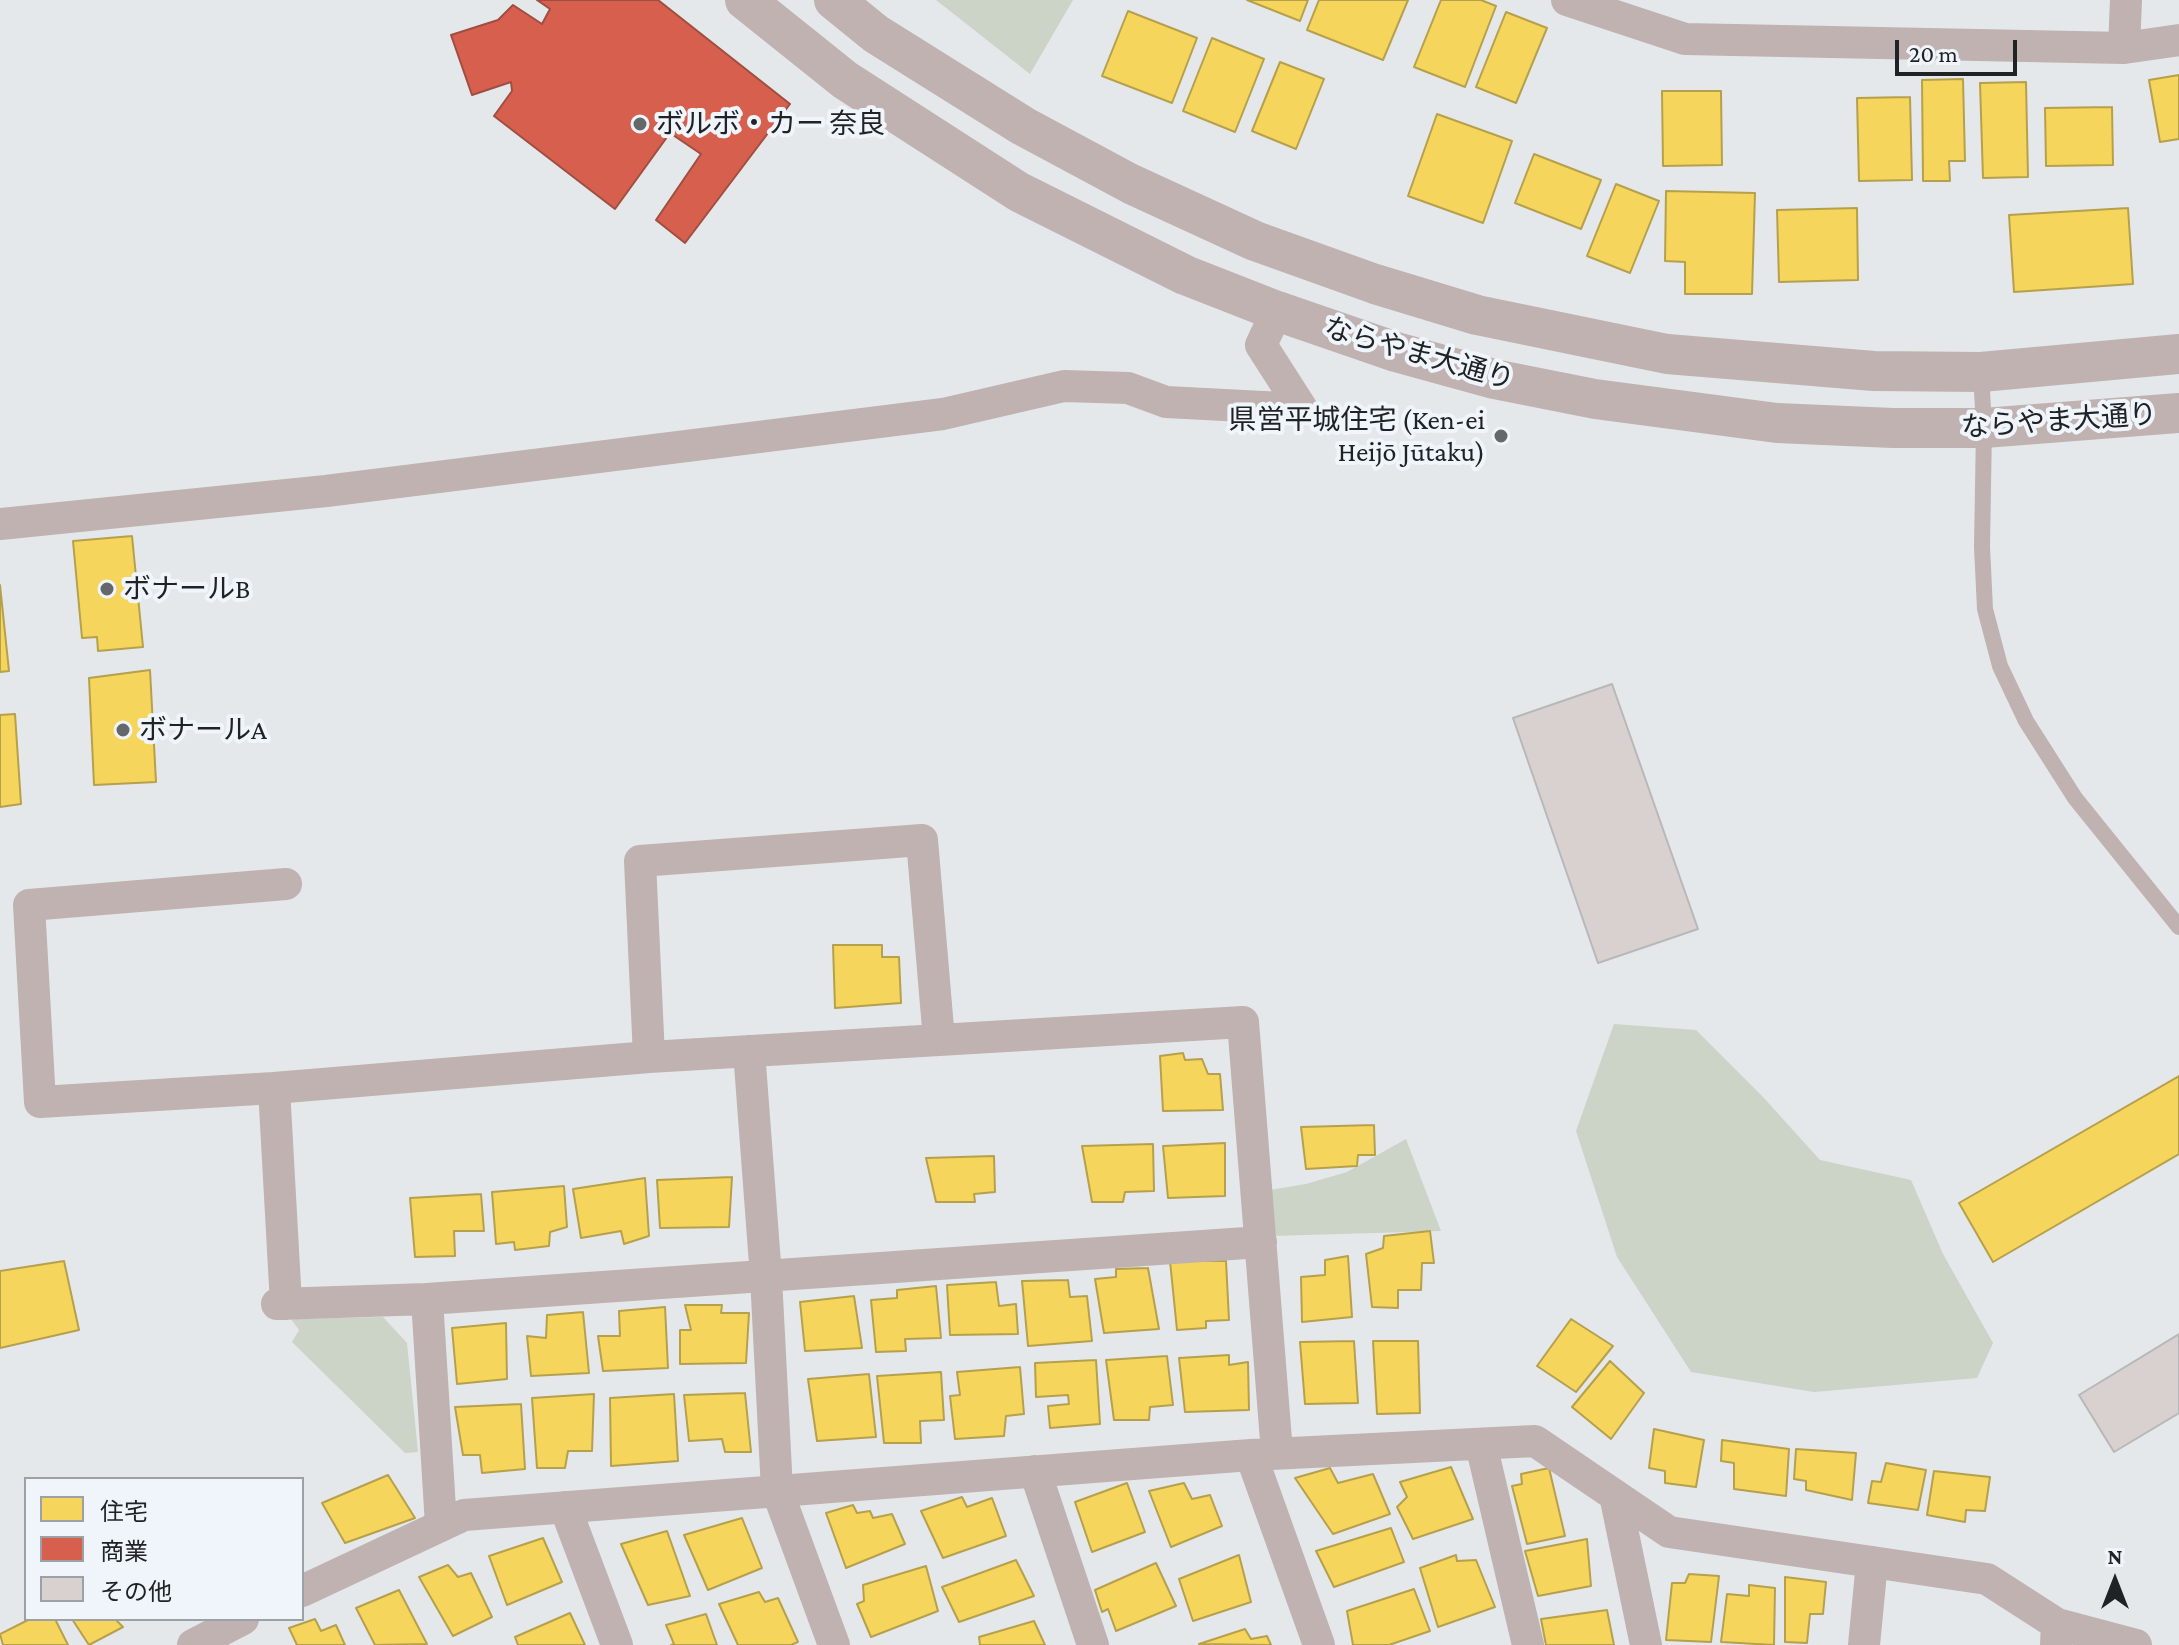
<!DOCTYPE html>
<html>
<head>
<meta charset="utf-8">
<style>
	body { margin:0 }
	#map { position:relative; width:2179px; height:1645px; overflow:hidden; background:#e4e8eb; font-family:"Crimson Pro","Noto Sans JP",serif }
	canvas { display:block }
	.legend { position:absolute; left:24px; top:1477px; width:280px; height:144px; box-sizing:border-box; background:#eff5fb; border:2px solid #9ca1a5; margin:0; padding:10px 14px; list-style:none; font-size:24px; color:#202325 }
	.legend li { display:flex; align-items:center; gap:16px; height:40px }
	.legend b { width:40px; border:2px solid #9ca1a5 }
	.north { position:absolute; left:2075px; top:1541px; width:80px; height:80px; -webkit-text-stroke:6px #eff5fb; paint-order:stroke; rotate:0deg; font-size:22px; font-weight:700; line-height:32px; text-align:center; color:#202325 }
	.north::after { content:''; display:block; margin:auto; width:28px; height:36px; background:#202325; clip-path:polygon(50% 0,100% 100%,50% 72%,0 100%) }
	.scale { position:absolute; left:1895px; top:40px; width:122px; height:36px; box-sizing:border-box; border:4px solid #202325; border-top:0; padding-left:10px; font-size:24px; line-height:28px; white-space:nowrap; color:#202325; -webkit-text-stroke:6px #eff5fb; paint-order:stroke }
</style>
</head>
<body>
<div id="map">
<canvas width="2179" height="1645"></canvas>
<ul class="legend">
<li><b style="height:22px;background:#f6d55c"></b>住宅</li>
<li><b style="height:22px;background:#d6604d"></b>商業</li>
<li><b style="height:22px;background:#d9d1d0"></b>その他</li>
</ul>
<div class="north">N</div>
<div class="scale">20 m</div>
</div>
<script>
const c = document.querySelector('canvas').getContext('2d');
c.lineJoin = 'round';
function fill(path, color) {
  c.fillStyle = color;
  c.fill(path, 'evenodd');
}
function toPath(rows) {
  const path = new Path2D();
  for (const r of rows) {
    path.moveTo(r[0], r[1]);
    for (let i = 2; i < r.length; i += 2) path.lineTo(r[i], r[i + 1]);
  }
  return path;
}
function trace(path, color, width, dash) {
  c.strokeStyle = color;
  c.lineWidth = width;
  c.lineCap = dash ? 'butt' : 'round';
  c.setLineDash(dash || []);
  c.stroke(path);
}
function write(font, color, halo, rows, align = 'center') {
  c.font = font + ' "Crimson Pro","Noto Sans JP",serif';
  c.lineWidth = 8;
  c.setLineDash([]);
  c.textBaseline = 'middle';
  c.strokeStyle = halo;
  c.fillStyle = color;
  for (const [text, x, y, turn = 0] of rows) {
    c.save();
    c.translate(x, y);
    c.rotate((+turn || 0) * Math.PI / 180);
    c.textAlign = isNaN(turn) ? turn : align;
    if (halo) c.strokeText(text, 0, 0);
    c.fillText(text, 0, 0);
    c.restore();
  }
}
fill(toPath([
	[936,0,1073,0,1030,74],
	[1614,1024,1696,1030,1763,1097,1820,1160,1911,1180,1943,1254,1993,1343,1977,1378,1814,1392,1691,1372,1617,1257,1576,1131],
	[1406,1139,1441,1231,1272,1236,1270,1190,1306,1184,1347,1172],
	[383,1317,407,1343,418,1452,405,1453,292,1342,299,1330,291,1319]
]), '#cbd4c6');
const homes = toPath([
	[1247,0,1308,0,1300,21,1247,0],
	[1319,0,1408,0,1383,60,1307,30,1319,0],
	[1441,0,1481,0,1496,6,1465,87,1414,67,1441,0],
	[1128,11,1197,38,1172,103,1102,76,1128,11],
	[1506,12,1547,28,1516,103,1476,87,1506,12],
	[1212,38,1264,59,1235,132,1183,111,1212,38],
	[1280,62,1324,79,1296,149,1252,131,1280,62],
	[2179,75,2179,139,2160,142,2149,80,2179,75],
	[1963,79,1965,161,1949,161,1950,181,1923,181,1922,80,1963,79],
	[2026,82,2028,177,1983,178,1980,83,2026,82],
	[1662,91,1721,91,1722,165,1663,166,1662,91],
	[1910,97,1912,180,1859,181,1857,98,1910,97],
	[2112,107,2113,165,2046,166,2045,108,2112,107],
	[1437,114,1512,141,1483,223,1408,196,1437,114],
	[1534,154,1601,180,1581,229,1515,203,1534,154],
	[1616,184,1659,201,1630,273,1587,256,1616,184],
	[1666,191,1755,193,1752,294,1685,294,1685,262,1665,261,1666,191],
	[1857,208,1858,280,1779,282,1777,210,1857,208],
	[2128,208,2133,284,2014,292,2009,215,2128,208],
	[132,536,143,647,98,651,97,637,82,638,73,541,132,536],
	[0,585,9,671,0,672,0,585],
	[150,670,156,782,94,785,89,678,150,670],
	[15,714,21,804,0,807,0,715,15,714],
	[833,945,882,945,882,957,899,957,901,1003,835,1008,833,945],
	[1183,1053,1185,1060,1202,1059,1208,1074,1220,1074,1223,1110,1163,1111,1160,1056,1183,1053],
	[2179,1076,2179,1154,1993,1262,1959,1203,2179,1076],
	[1374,1125,1375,1155,1358,1155,1357,1166,1306,1169,1301,1127,1374,1125],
	[1225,1143,1225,1196,1168,1198,1163,1146,1225,1143],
	[1153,1144,1154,1191,1125,1192,1123,1202,1092,1202,1082,1146,1153,1144],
	[994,1156,995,1192,974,1194,975,1202,936,1202,926,1158,994,1156],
	[732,1177,729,1227,660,1228,657,1180,732,1177],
	[645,1178,649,1236,624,1244,621,1231,581,1238,573,1189,645,1178],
	[564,1186,567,1227,550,1232,549,1246,515,1250,514,1242,496,1244,492,1192,564,1186],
	[481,1194,484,1231,454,1231,455,1256,415,1257,410,1198,481,1194],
	[1430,1231,1434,1263,1422,1263,1421,1290,1398,1290,1398,1308,1372,1307,1366,1254,1383,1248,1384,1236,1430,1231],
	[1348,1256,1352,1317,1302,1322,1301,1277,1325,1275,1325,1260,1348,1256],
	[64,1261,79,1330,0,1348,0,1271,64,1261],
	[1170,1261,1226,1261,1229,1320,1206,1321,1206,1328,1177,1330,1170,1261],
	[1148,1268,1159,1329,1104,1333,1095,1279,1116,1277,1116,1269,1148,1268],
	[1068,1280,1070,1297,1087,1296,1092,1341,1028,1346,1022,1281,1068,1280],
	[996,1282,999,1306,1016,1304,1018,1334,950,1335,947,1285,996,1282],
	[936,1286,941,1338,905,1339,906,1351,876,1352,871,1300,897,1298,897,1290,936,1286],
	[854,1296,862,1348,805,1351,800,1302,854,1296],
	[685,1305,722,1305,721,1313,749,1313,746,1363,680,1364,680,1330,691,1330,685,1305],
	[665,1307,668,1368,603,1371,598,1336,620,1336,619,1311,665,1307],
	[583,1312,589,1373,531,1376,527,1336,546,1338,547,1315,583,1312],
	[1571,1319,1613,1346,1576,1392,1537,1366,1571,1319],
	[506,1323,507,1379,457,1384,452,1328,506,1323],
	[1354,1341,1358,1403,1305,1404,1300,1342,1354,1341],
	[1373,1341,1418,1341,1420,1413,1377,1414,1373,1341],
	[1229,1355,1229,1365,1248,1362,1249,1410,1185,1412,1179,1358,1229,1355],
	[1167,1356,1173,1405,1150,1407,1149,1420,1114,1420,1106,1360,1167,1356],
	[1096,1360,1100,1424,1050,1428,1048,1406,1069,1404,1068,1395,1036,1397,1035,1363,1096,1360],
	[1610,1361,1644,1393,1611,1439,1572,1407,1610,1361],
	[1020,1367,1024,1414,1006,1416,1004,1436,955,1439,950,1396,960,1395,957,1372,1020,1367],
	[941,1372,944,1420,920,1421,921,1443,884,1443,877,1376,941,1372],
	[869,1374,876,1437,817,1441,808,1379,869,1374],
	[745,1393,751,1452,725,1452,722,1439,689,1441,684,1395,745,1393],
	[594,1394,592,1451,568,1451,565,1468,537,1468,532,1398,594,1394],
	[674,1394,678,1461,611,1466,610,1398,674,1394],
	[521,1404,525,1469,482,1473,480,1455,463,1455,455,1407,521,1404],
	[1654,1429,1704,1440,1696,1487,1665,1483,1665,1471,1649,1468,1654,1429],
	[1722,1440,1789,1449,1786,1496,1734,1489,1734,1463,1721,1461,1722,1440],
	[1796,1449,1856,1453,1852,1500,1806,1490,1806,1481,1794,1479,1796,1449],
	[1886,1463,1926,1470,1918,1510,1868,1503,1872,1481,1881,1482,1886,1463],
	[1451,1467,1473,1519,1413,1539,1397,1507,1407,1497,1400,1482,1451,1467],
	[1330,1468,1338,1483,1373,1474,1390,1514,1333,1534,1295,1478,1330,1468],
	[1549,1468,1565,1536,1527,1544,1512,1486,1522,1484,1521,1474,1549,1468],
	[1934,1471,1990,1477,1985,1511,1966,1510,1965,1522,1927,1515,1934,1471],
	[388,1475,415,1518,345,1543,322,1503,388,1475],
	[1127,1483,1145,1532,1092,1552,1075,1502,1127,1483],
	[1184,1483,1192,1499,1210,1495,1222,1526,1171,1547,1149,1491,1184,1483],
	[962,1497,967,1507,992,1498,1006,1536,943,1558,921,1511,962,1497],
	[853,1505,857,1513,870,1511,873,1518,892,1514,905,1544,846,1568,826,1513,853,1505],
	[742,1518,762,1568,708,1590,684,1535,742,1518],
	[1391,1528,1404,1562,1334,1587,1316,1551,1391,1528],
	[667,1531,690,1596,648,1605,621,1544,667,1531],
	[543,1538,562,1582,507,1605,489,1556,543,1538],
	[1587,1539,1591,1586,1538,1596,1525,1551,1587,1539],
	[1239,1555,1251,1602,1193,1621,1179,1579,1239,1555],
	[1456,1555,1457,1561,1476,1560,1495,1607,1438,1627,1420,1568,1456,1555],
	[1016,1560,1034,1596,959,1622,942,1587,1016,1560],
	[1156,1563,1176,1606,1116,1631,1108,1609,1102,1612,1095,1590,1156,1563],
	[448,1565,458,1577,471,1573,492,1617,453,1636,419,1577,448,1565],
	[926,1566,938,1611,871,1637,857,1604,864,1601,863,1585,926,1566],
	[1689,1574,1719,1576,1711,1642,1666,1640,1672,1583,1685,1583,1689,1574],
	[1785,1577,1826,1582,1823,1614,1810,1614,1807,1643,1785,1642,1785,1577],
	[1749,1585,1775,1588,1774,1645,1721,1642,1727,1594,1749,1596,1749,1585],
	[1414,1589,1430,1631,1389,1645,1353,1645,1347,1611,1414,1589],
	[399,1590,427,1644,375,1645,356,1608,399,1590],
	[759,1592,765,1602,778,1598,798,1642,791,1645,738,1645,719,1604,759,1592],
	[1607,1610,1614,1645,1546,1645,1541,1619,1607,1610],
	[570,1613,585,1645,518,1645,515,1637,570,1613],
	[706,1614,717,1645,671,1645,674,1644,666,1625,706,1614],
	[30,1619,55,1619,68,1645,3,1645,0,1634,30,1619],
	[72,1619,115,1619,123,1627,89,1645,72,1619],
	[315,1619,321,1631,336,1625,345,1645,297,1645,289,1628,315,1619],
	[1034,1621,1045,1645,980,1645,979,1637,1034,1621],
	[1245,1629,1251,1639,1267,1636,1271,1645,1199,1644,1245,1629]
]);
fill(homes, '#f6d55c');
trace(homes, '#b6a04c', 2);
const shops = toPath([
	[537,0,658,0,790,104,685,243,656,220,701,154,670,133,615,209,494,116,512,91,511,82,472,95,451,35,498,20,513,5,542,24,550,9,537,0]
]);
fill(shops, '#d6604d');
trace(shops, '#9f4e41', 2);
const building = toPath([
	[1612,684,1698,929,1598,963,1513,718,1612,684],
	[2179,1334,2179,1413,2114,1452,2079,1395,2179,1334]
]);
fill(building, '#d9d1d0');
trace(building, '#b7b8b8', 2);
trace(toPath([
	[1981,372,1984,428,1982,547,1985,609,2000,666,2026,721,2075,798,2179,927]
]), '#bfb2b0', 16);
trace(toPath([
	[1567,0,1685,39,2124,48,2179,40],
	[2124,48,2126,0],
	[0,524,326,491,943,414,1064,386,1128,388,1166,402,1302,409,1261,345,1277,311],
	[939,1040,922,840,640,861,649,1057,939,1040,1243,1022,1277,1453],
	[749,1051,766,1277,777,1490,834,1645],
	[274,1088,40,1102,29,905,286,884],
	[277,1304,427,1299],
	[286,1304,274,1088,649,1057],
	[1481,1444,1528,1645],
	[1251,1455,1319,1645],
	[1035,1471,1093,1645],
	[1615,1495,1646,1645],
	[565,1507,617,1645],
	[441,1525,427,1299,1261,1242],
	[302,1591,464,1515,1251,1455,1535,1441,1669,1532,1987,1579,2057,1624,2056,1645],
	[2057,1624,2136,1645],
	[193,1645,243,1619],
	[1864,1645,1872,1562]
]), '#bfb2b0', 32);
trace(toPath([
	[745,0,845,80,1019,192,1185,275,1277,311,1396,352,1494,379,1595,399,1777,423,1893,428,1984,428,2179,413],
	[834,0,876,34,1023,126,1131,184,1255,241,1375,284,1477,315,1667,354,1874,371,1981,372,2179,354]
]), '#bfb2b0', 40);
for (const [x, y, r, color] of [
	[640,124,8,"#65686a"],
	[1501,436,8,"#65686a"],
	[107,589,8,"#65686a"],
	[123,730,8,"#65686a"]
]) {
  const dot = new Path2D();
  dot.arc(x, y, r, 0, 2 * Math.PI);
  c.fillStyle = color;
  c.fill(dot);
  trace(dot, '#eff5fb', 3);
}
write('28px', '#202325', '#eff5fb', [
	["ボルボ・カー 奈良",656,124],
	["県営平城住宅 (Ken-ei",1485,420,"right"],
	["Heijō Jūtaku)",1485,452,"right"],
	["ボナールB",123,589],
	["ボナールA",139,730]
], 'left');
write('28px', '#202325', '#eff5fb', [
	["ならやま大通り",1419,354,16],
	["ならやま大通り",2059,421,-4]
]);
</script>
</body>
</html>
